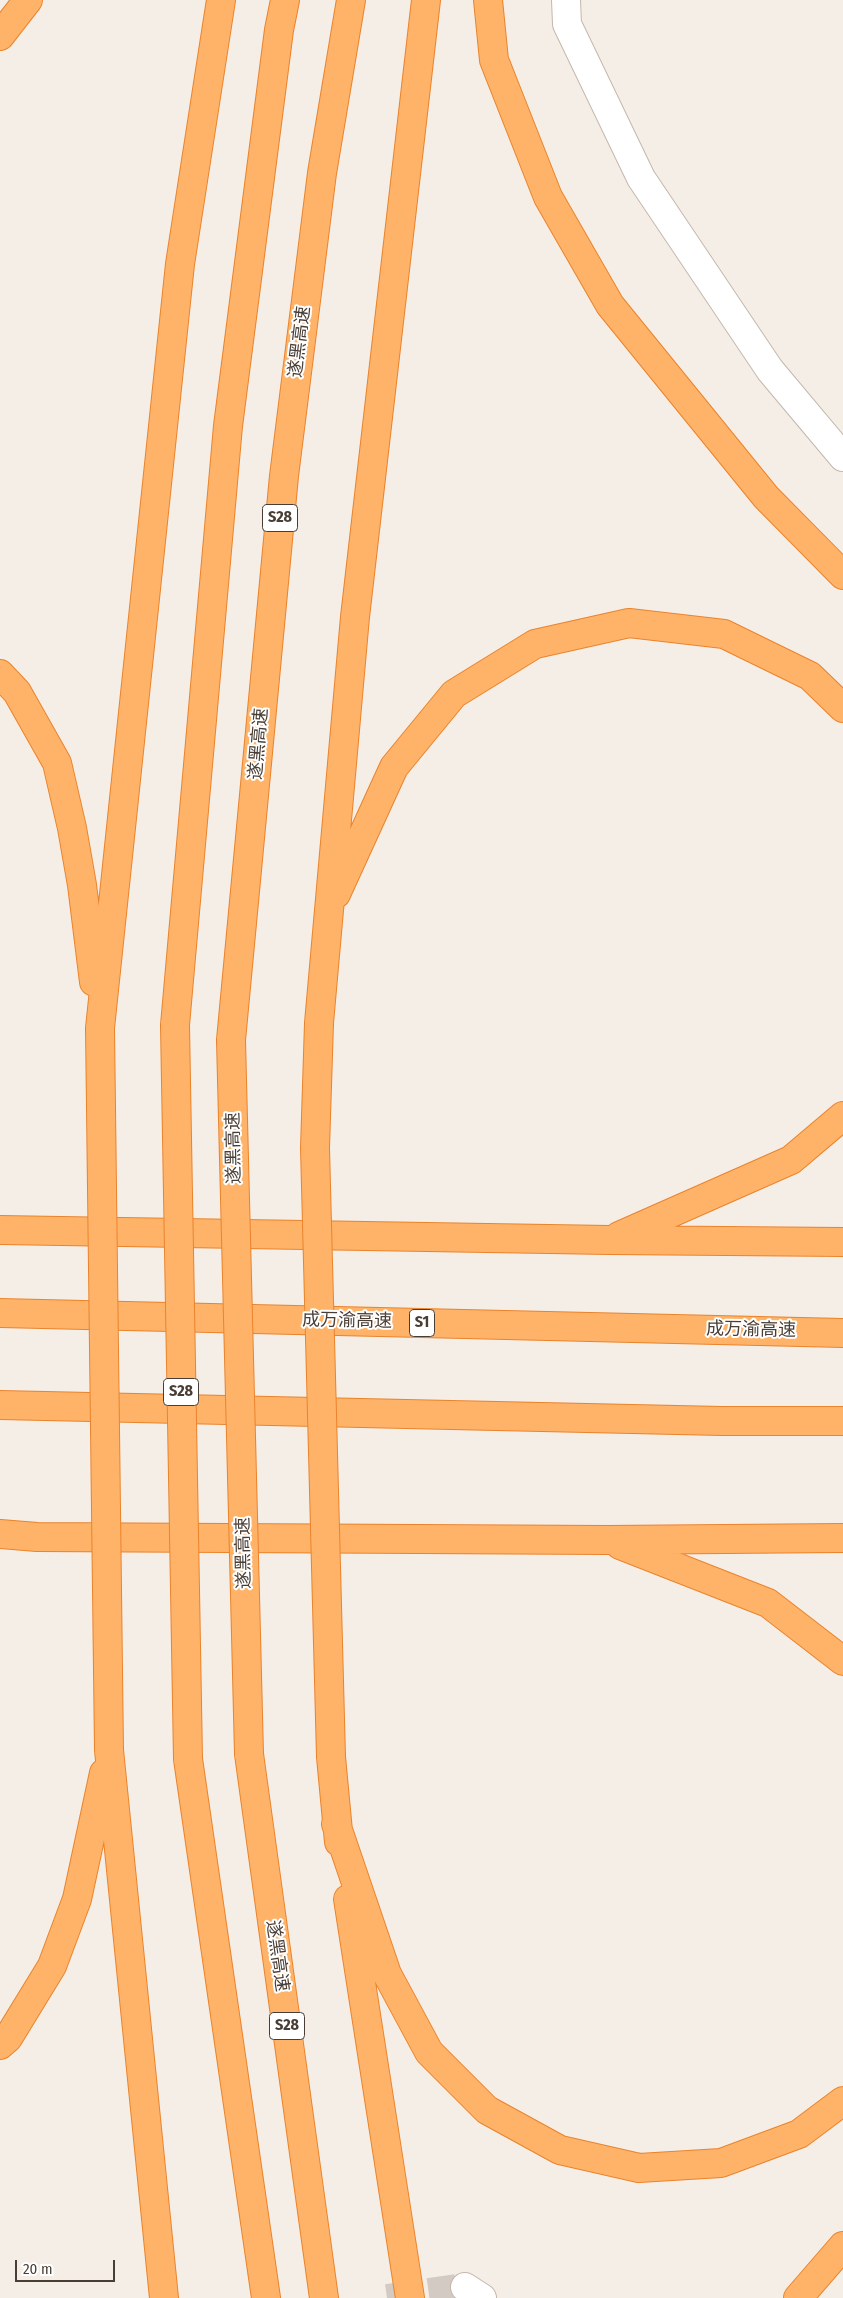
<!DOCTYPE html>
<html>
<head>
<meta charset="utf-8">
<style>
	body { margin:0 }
	#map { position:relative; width:843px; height:2298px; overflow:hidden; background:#f5eee7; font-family:"Fira Sans Condensed",sans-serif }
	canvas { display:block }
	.scale { position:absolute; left:15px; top:2260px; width:100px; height:22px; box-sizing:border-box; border:2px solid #493e35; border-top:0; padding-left:6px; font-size:15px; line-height:18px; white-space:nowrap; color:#493e35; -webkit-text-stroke:4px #fff; paint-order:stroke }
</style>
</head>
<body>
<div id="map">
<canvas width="843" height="2298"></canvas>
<div class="scale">20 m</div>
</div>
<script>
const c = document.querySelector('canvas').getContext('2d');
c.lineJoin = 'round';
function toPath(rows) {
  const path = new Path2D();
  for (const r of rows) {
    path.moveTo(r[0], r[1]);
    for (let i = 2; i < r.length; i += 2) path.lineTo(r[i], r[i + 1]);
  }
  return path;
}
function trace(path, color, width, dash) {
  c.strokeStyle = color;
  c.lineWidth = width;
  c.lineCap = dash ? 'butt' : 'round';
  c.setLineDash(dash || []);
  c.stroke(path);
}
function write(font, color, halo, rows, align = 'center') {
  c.font = font + ' "Fira Sans Condensed","Noto Sans SC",sans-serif';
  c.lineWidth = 4;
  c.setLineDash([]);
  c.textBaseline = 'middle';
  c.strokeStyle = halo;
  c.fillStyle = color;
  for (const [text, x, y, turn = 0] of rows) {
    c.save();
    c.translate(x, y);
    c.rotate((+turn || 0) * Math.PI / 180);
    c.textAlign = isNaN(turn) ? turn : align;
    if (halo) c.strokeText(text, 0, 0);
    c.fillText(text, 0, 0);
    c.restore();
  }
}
trace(toPath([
	[387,2298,465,2287]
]), '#d3cbc3', 28, [28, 14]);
const minor = toPath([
	[566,0,567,24,641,178,770,370,843,457],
	[465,2287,482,2298]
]);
const highway = toPath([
	[488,0,494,60,548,197,610,305,766,497,843,575],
	[0,36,28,0],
	[0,674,17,692,57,763,72,828,82,885,94,982],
	[336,894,394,767,454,694,535,644,629,623,724,634,810,676,843,708],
	[319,1023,355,617,426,0],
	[175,1025,228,426,279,30,285,0],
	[100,1028,180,264,221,0],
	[231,1040,284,476,322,173,351,0],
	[0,1230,609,1240,843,1242],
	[619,1236,791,1160,843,1116],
	[0,1313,843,1333],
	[0,1405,722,1421,843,1421],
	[0,1534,37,1537,607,1540,843,1538],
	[620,1545,768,1603,843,1661],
	[109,1750,164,2298],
	[249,1754,324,2298],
	[331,1757,339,1842],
	[188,1759,266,2298],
	[336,1824,387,1974,429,2052,487,2110,560,2150,639,2168,721,2163,799,2134,843,2101],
	[348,1899,410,2298],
	[0,2045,8,2038,52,1966,77,1899,104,1773],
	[798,2298,843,2246]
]);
trace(minor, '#c4b7ac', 30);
trace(highway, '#ea832c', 30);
trace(minor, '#fff', 28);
trace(highway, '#ffb368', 28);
const highwayBridge = toPath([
	[319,1023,315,1148,331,1757],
	[175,1025,188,1759],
	[100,1028,109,1750],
	[231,1040,249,1754]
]);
trace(highwayBridge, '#ea832c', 30, []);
trace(highwayBridge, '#ffb368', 28);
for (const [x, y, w] of [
	[280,518,35],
	[422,1323,25],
	[181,1392,35],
	[287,2026,35]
]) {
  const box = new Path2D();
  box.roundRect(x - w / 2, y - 13.5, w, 27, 4);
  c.fillStyle = '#fff';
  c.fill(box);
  trace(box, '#493e35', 1);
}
write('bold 16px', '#493e35', null, [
	["S28",280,518],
	["S1",422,1323],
	["S28",181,1392],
	["S28",287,2026]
]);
write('18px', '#493e35', '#fff', [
	["遂黑高速",300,342,-83],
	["遂黑高速",259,744,-85],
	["遂黑高速",234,1148,-91],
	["成万渝高速",347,1321,1],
	["成万渝高速",751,1330,1],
	["遂黑高速",244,1553,-91],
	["遂黑高速",277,1956,82]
]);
</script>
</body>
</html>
